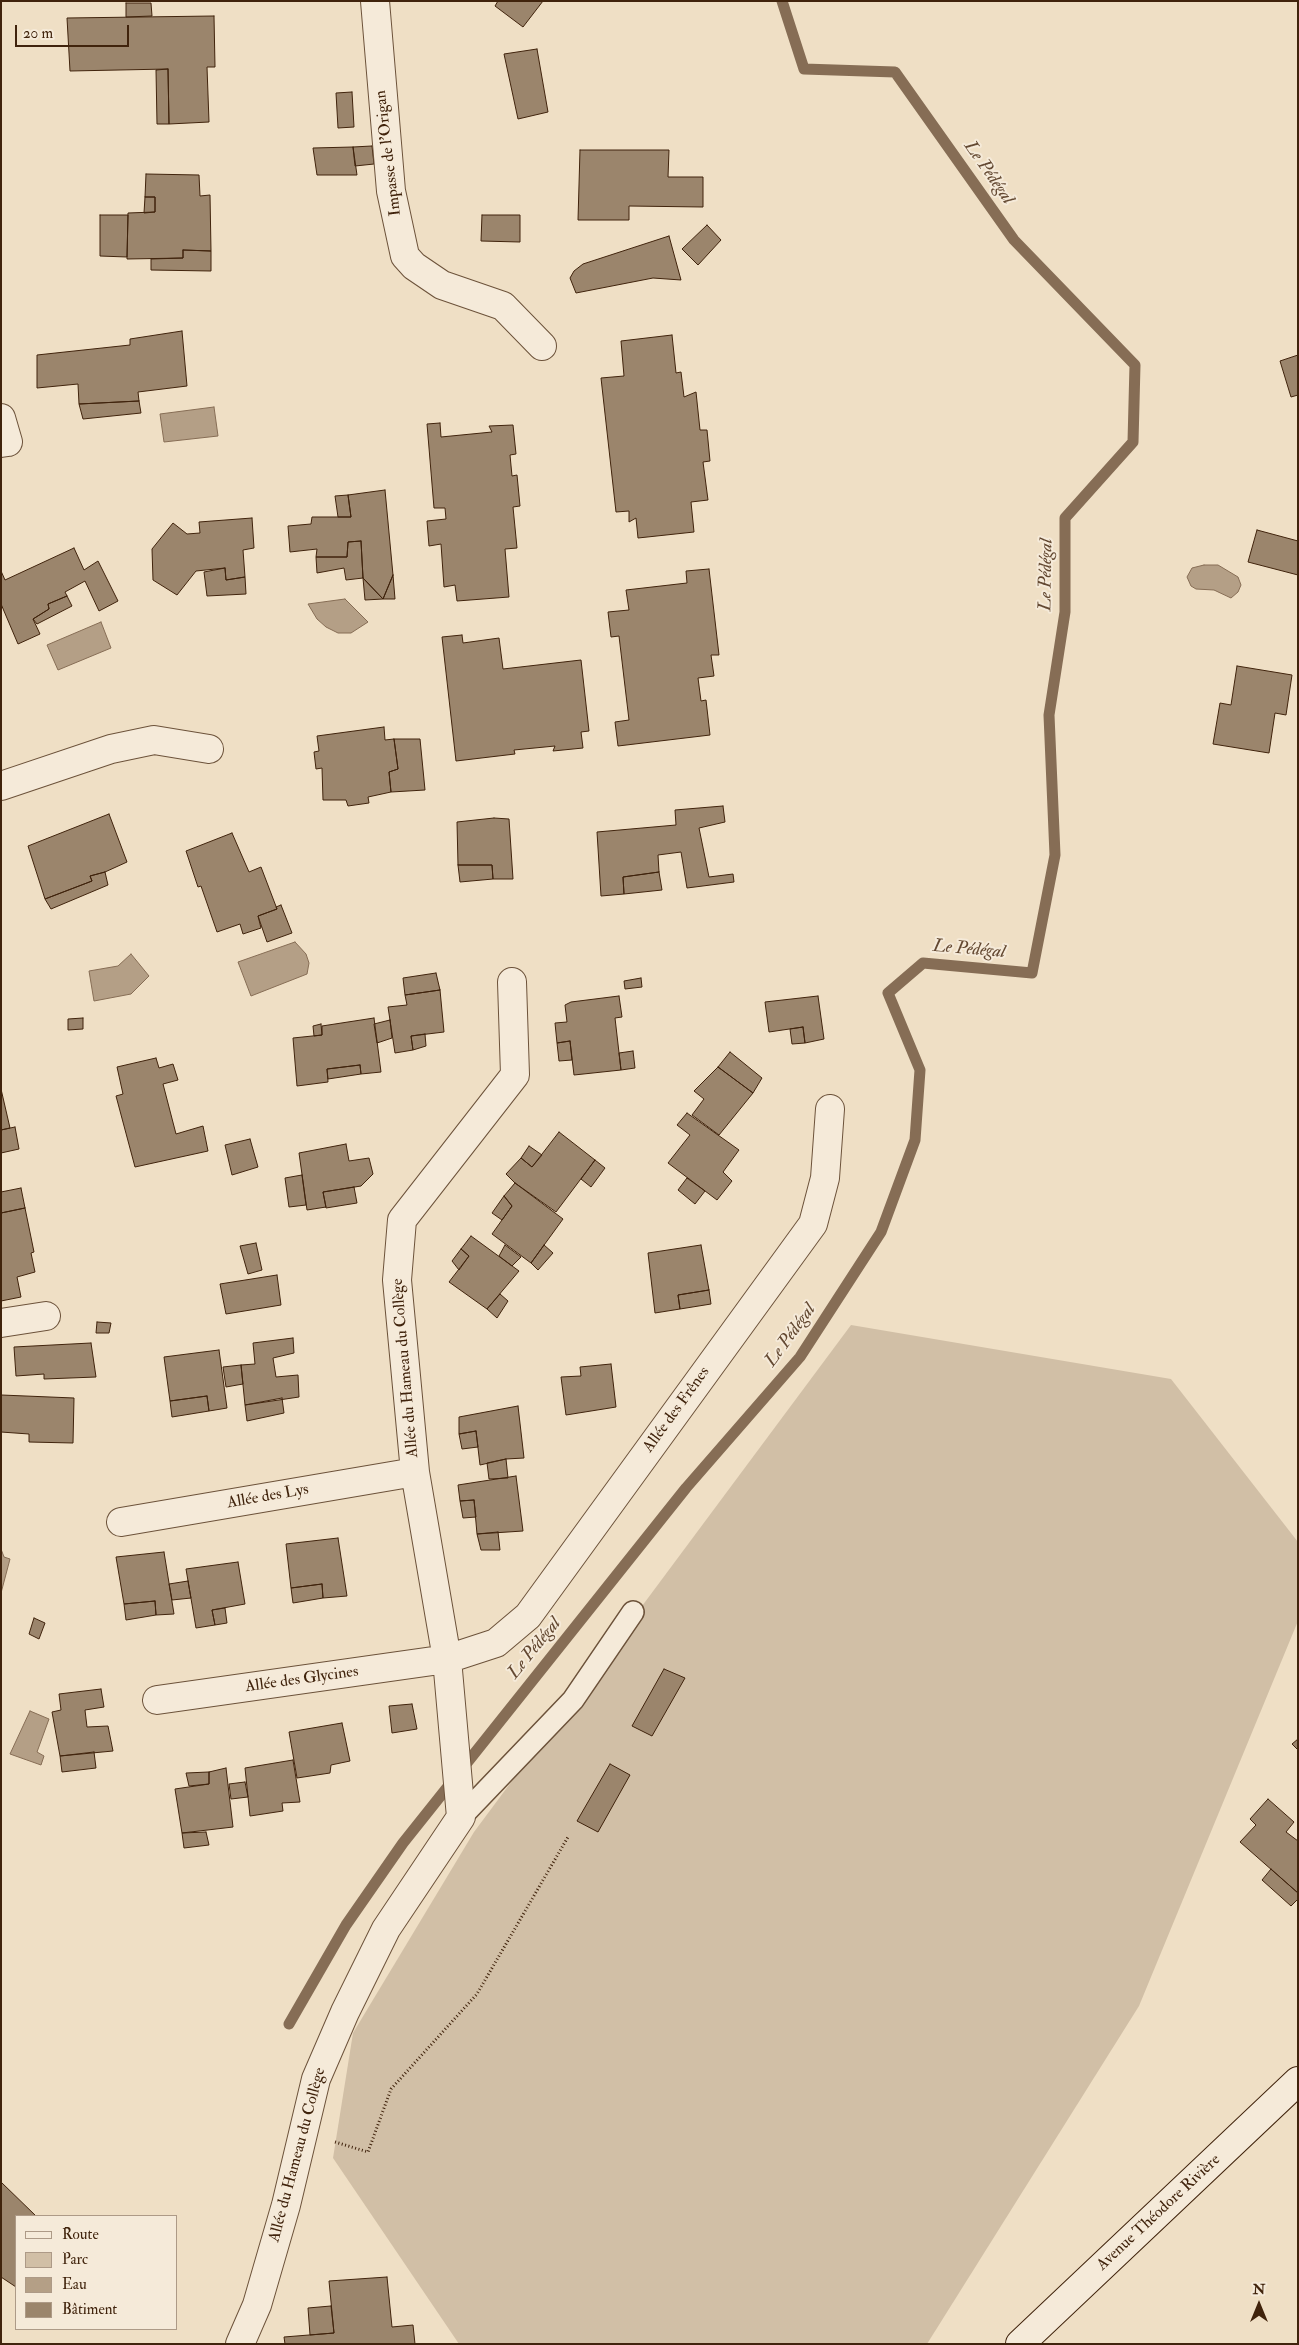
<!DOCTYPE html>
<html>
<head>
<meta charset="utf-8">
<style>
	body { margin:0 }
	#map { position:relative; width:1299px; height:2345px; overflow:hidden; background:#efdfc5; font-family:"IM FELL Double Pica",serif }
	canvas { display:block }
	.frame { position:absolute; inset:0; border:2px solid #40230c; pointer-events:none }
	.legend { position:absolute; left:15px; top:2215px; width:162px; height:115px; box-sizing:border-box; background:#f5ead9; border:1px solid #ad9a87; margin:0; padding:6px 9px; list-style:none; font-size:15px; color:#40230c }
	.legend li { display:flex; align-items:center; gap:10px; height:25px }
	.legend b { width:25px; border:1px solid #ad9a87 }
	.north { position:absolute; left:1234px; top:2280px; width:50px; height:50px; -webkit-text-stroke:4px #f5ead9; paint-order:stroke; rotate:0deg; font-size:14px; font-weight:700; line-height:20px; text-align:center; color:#40230c }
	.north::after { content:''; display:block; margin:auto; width:18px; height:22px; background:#40230c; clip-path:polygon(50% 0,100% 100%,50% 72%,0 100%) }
	.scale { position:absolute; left:15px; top:25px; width:114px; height:22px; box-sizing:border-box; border:2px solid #40230c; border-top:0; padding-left:6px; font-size:15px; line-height:18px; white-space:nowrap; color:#40230c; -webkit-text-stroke:4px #f5ead9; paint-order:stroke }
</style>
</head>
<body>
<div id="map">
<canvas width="1299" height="2345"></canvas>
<div class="frame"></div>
<ul class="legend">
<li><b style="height:6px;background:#f5ead9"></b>Route</li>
<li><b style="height:14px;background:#d1bfa6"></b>Parc</li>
<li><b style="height:14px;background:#b49f86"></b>Eau</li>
<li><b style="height:14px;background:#9b856c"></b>Bâtiment</li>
</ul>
<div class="north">N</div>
<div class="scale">20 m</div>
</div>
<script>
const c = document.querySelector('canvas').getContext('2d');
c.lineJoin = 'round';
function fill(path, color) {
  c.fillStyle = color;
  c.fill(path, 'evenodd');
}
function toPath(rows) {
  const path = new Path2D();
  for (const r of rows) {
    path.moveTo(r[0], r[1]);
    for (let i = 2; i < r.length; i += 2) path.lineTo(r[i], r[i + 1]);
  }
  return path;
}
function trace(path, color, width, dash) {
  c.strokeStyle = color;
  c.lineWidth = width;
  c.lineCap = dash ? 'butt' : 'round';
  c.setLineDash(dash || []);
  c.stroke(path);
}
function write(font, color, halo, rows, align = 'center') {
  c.font = font + ' "IM FELL Double Pica",serif';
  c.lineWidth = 4;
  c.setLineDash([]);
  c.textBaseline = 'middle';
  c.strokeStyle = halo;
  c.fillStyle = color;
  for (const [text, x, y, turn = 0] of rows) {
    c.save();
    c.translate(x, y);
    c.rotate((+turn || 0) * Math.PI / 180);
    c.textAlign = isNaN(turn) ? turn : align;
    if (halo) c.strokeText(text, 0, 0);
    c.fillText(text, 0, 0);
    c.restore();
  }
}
fill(toPath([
	[851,1325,1171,1379,1298,1542,1298,1621,1139,2006,927,2344,459,2344,333,2158,353,2033,474,1832]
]), '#d1bfa6');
const water = toPath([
	[214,407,218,436,164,442,160,414,214,407],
	[1204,565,1218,565,1238,577,1241,585,1238,592,1231,598,1214,590,1196,589,1191,586,1187,577,1192,568,1204,565],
	[345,599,368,622,351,633,338,633,326,627,317,619,308,604,345,599],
	[101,622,111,648,58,670,47,645,101,622],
	[295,942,306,954,309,963,307,974,251,996,238,962,295,942],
	[131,954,149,976,131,994,94,1001,89,971,118,966,131,954],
	[1,1549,4,1557,10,1559,1,1593,1,1549],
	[30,1711,49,1719,37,1752,44,1756,41,1765,10,1754,30,1711]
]);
fill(water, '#b49f86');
trace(water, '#866d55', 1);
trace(toPath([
	[289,2024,346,1925,403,1843,686,1488,800,1357,881,1232,915,1140,920,1070,888,993,923,963,1032,973,1055,855,1049,715,1065,612,1065,518,1133,442,1135,365,1014,240,895,72,804,69,782,1]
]), '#866d55', 11);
const building = toPath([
	[498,1,543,1,523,27,495,6,498,1],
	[126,3,151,3,152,16,126,17,126,3],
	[214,16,215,67,207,67,209,122,169,124,168,69,70,71,67,18,214,16],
	[537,49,548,112,518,119,504,54,537,49],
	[168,69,169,124,157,124,156,70,168,69],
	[352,92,354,127,338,128,336,93,352,92],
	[372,146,374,164,355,166,353,147,372,146],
	[353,147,357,175,317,175,313,148,353,147],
	[580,150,669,150,668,177,703,177,703,207,629,206,629,220,578,220,580,150],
	[146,174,199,175,200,196,210,195,211,251,183,250,183,258,127,259,128,213,155,212,155,197,145,197,146,174],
	[145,197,155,197,155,212,144,213,145,197],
	[100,215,128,215,127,257,100,256,100,215],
	[482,215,520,215,520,242,481,241,482,215],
	[707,225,721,240,698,265,682,249,707,225],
	[669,236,681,280,653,278,576,293,570,278,574,271,583,264,669,236],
	[183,250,211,251,211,271,151,270,151,259,183,258,183,250],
	[182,331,187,386,138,392,139,401,79,404,78,384,37,388,37,355,130,345,130,339,182,331],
	[672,335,676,373,681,372,684,397,696,392,700,430,707,430,710,461,703,462,708,500,691,502,694,532,638,538,636,518,629,522,629,511,616,512,601,378,624,376,621,341,672,335],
	[1298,355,1298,395,1291,397,1280,361,1298,355],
	[139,401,141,413,83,419,79,404,139,401],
	[440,423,441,437,492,432,489,426,513,425,516,454,510,455,512,476,517,475,520,506,513,507,517,548,505,549,509,597,457,601,455,585,444,587,441,544,429,546,427,521,446,519,445,508,434,508,427,424,440,423],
	[385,490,393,575,383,599,363,578,361,541,348,542,347,557,316,557,317,549,290,552,288,526,311,524,312,517,351,517,348,495,385,490],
	[348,495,351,517,338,517,335,496,348,495],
	[252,518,254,548,243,550,245,577,226,580,225,568,196,571,177,595,153,580,152,549,173,523,187,534,200,533,199,522,252,518],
	[1257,530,1298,541,1298,575,1248,562,1257,530],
	[361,541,363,578,346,580,344,568,317,573,316,557,347,557,348,542,361,541],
	[74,548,84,570,98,561,118,601,99,611,85,581,65,592,67,596,48,604,49,609,33,619,40,634,18,644,1,604,1,571,5,580,74,548],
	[225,568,226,580,245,577,246,594,207,596,204,572,225,568],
	[709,569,719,655,711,655,714,676,698,678,701,701,706,700,710,735,618,746,615,722,629,720,619,636,611,637,608,612,629,610,626,590,687,583,686,571,709,569],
	[393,575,395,599,383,599,393,575],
	[363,578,383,599,365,600,363,578],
	[67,596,72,606,37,624,33,619,49,609,48,604,67,596],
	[462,635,463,643,499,638,503,669,581,660,589,731,581,732,583,748,553,751,555,746,514,750,515,754,456,761,442,637,462,635],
	[1237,666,1292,675,1286,715,1275,713,1269,753,1213,744,1220,703,1231,705,1237,666],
	[384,727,385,740,394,739,398,769,389,772,391,792,368,797,369,803,348,806,346,800,323,800,322,768,316,769,314,752,319,751,317,736,384,727],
	[394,739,420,739,425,790,391,792,389,772,398,769,394,739],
	[723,806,725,822,699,828,709,877,733,874,734,882,687,888,681,852,658,855,659,872,623,877,624,894,601,896,597,832,676,825,675,810,723,806],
	[109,814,127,862,105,872,90,876,92,881,45,899,28,846,109,814],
	[494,818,509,819,513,879,493,879,492,865,458,865,457,822,494,818],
	[232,833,249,872,261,867,277,909,258,916,261,928,243,934,240,924,217,932,201,886,198,887,186,851,232,833],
	[458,865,492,865,493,879,460,882,458,865],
	[105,872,108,885,51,909,45,899,92,881,90,876,105,872],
	[659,872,662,890,624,894,623,877,659,872],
	[281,905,292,933,267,942,258,916,277,909,276,907,281,905],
	[436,973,440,990,405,995,403,978,436,973],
	[641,978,642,987,625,989,624,981,641,978],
	[440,990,444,1032,411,1036,413,1050,395,1053,388,1007,407,1005,405,995,440,990],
	[619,996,622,1017,615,1018,621,1070,574,1075,570,1041,557,1043,555,1023,567,1022,565,1005,571,1002,619,996],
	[818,996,824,1039,805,1043,803,1027,769,1032,765,1002,818,996],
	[83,1018,83,1029,68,1030,68,1019,83,1018],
	[374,1018,381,1072,361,1074,360,1065,327,1069,328,1082,297,1086,293,1038,322,1035,322,1026,374,1018],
	[390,1020,392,1038,377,1043,374,1024,390,1020],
	[321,1024,322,1035,314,1036,313,1026,321,1024],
	[803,1027,805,1043,792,1044,790,1029,803,1027],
	[425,1034,426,1046,413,1050,411,1036,425,1034],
	[570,1041,572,1060,559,1061,557,1043,570,1041],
	[633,1051,635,1068,621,1070,619,1053,633,1051],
	[730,1052,762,1078,753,1093,718,1067,730,1052],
	[156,1058,159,1068,173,1064,178,1080,163,1084,176,1134,203,1126,208,1151,135,1167,116,1096,123,1094,117,1067,156,1058],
	[360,1065,361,1074,328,1079,327,1069,360,1065],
	[718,1067,753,1093,719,1135,692,1115,704,1099,694,1091,718,1067],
	[1,1089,10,1128,1,1130,1,1089],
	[687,1113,739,1150,723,1172,732,1181,717,1200,668,1163,690,1135,677,1125,687,1113],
	[15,1127,19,1149,1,1153,1,1130,15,1127],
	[559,1132,595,1160,556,1212,515,1183,506,1174,521,1158,532,1167,559,1132],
	[250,1139,258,1167,232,1175,225,1145,250,1139],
	[346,1144,349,1161,369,1158,373,1174,361,1186,323,1192,326,1207,307,1210,299,1153,346,1144],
	[529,1146,542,1155,532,1167,521,1158,529,1146],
	[595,1160,605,1168,591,1187,581,1179,595,1160],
	[302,1175,306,1205,289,1207,285,1178,302,1175],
	[687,1178,705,1191,695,1204,678,1190,687,1178],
	[515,1183,563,1219,531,1263,492,1234,512,1206,504,1196,515,1183],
	[354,1187,357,1203,326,1208,323,1192,354,1187],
	[21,1188,25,1208,1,1213,1,1192,21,1188],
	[504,1196,512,1206,502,1220,492,1213,504,1196],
	[25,1208,34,1252,31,1253,35,1272,17,1277,21,1297,1,1301,1,1213,25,1208],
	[471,1236,519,1271,487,1309,449,1282,469,1256,461,1249,471,1236],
	[256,1243,262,1270,248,1274,240,1246,256,1243],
	[505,1245,521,1257,512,1266,499,1256,505,1245],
	[544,1245,553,1253,538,1270,531,1263,544,1245],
	[701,1245,709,1290,678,1295,680,1309,655,1313,648,1253,701,1245],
	[461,1249,469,1256,459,1270,452,1261,461,1249],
	[277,1275,281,1305,226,1314,220,1284,277,1275],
	[709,1290,711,1304,680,1309,678,1295,709,1290],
	[500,1294,508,1301,497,1318,487,1309,500,1294],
	[97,1322,111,1323,109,1333,96,1333,97,1322],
	[293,1338,294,1353,273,1358,276,1377,298,1375,299,1397,245,1405,241,1365,255,1364,253,1343,293,1338],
	[91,1343,96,1377,44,1379,44,1374,16,1376,14,1347,91,1343],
	[219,1350,227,1408,209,1411,207,1396,170,1401,164,1357,219,1350],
	[611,1364,616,1407,566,1415,561,1377,581,1376,580,1367,611,1364],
	[241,1365,243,1384,226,1387,223,1367,241,1365],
	[1,1395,74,1398,73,1443,29,1442,29,1434,1,1432,1,1395],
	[207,1396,209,1411,172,1417,170,1401,207,1396],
	[282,1398,284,1413,247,1421,245,1405,282,1398],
	[518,1406,524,1458,506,1459,480,1465,476,1431,459,1434,459,1417,518,1406],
	[476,1431,478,1447,462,1449,459,1434,476,1431],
	[506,1459,508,1478,489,1479,487,1463,506,1459],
	[516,1476,523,1531,477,1534,474,1500,460,1501,458,1485,516,1476],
	[474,1500,476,1517,463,1518,460,1501,474,1500],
	[498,1532,500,1550,481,1550,477,1534,498,1532],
	[338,1538,347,1596,323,1598,322,1584,291,1588,286,1544,338,1538],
	[164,1552,174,1614,156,1615,155,1601,124,1604,116,1557,164,1552],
	[238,1562,245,1604,212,1610,215,1625,196,1628,186,1569,238,1562],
	[188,1581,191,1598,172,1600,169,1584,188,1581],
	[322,1584,323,1598,293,1603,291,1588,322,1584],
	[155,1601,156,1615,126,1620,124,1604,155,1601],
	[225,1608,227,1623,215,1625,212,1610,225,1608],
	[34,1618,45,1623,39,1639,29,1634,34,1618],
	[664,1669,685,1678,652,1736,632,1726,664,1669],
	[101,1689,104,1707,85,1710,87,1727,108,1726,113,1751,60,1756,52,1712,61,1710,59,1694,101,1689],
	[412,1704,417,1729,392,1733,389,1706,412,1704],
	[342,1723,350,1761,331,1765,330,1773,297,1778,289,1732,342,1723],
	[1298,1739,1298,1750,1292,1744,1298,1739],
	[94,1752,96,1768,62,1772,60,1756,94,1752],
	[293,1760,300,1802,282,1803,283,1811,250,1816,245,1768,293,1760],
	[610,1764,630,1775,598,1832,577,1821,610,1764],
	[226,1768,233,1827,182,1833,175,1789,209,1784,209,1772,226,1768],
	[209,1772,209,1784,189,1786,186,1773,209,1772],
	[245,1782,248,1797,231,1799,229,1784,245,1782],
	[1268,1799,1294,1822,1286,1832,1298,1841,1298,1893,1240,1842,1256,1825,1250,1819,1268,1799],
	[206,1832,209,1845,184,1848,182,1833,206,1832],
	[1271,1869,1298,1893,1298,1899,1291,1906,1262,1880,1271,1869],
	[1,2182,36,2216,16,2216,16,2287,1,2277,1,2182],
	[387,2277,392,2327,413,2325,415,2344,285,2344,284,2337,334,2333,329,2281,387,2277],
	[331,2306,334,2333,310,2335,308,2308,331,2306]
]);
fill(building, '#9b856c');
trace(building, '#40230c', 1);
const service = toPath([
	[461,1817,573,1700,633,1612]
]);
const minor = toPath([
	[375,1,391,191,405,256,414,266,442,285,503,306,542,346],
	[1,418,8,442,1,443],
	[1,786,111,749,154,740,209,749],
	[1,1323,46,1316],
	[121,1522,415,1472],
	[157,1700,447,1659,496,1643,528,1616,813,1224,825,1178,830,1109],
	[240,2344,257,2305,286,2205,316,2079,345,2012,386,1929,461,1817,447,1659,415,1472,397,1280,402,1220,515,1075,512,982]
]);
const secondary = toPath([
	[1020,2344,1298,2081]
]);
trace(service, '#6c523a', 24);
trace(minor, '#6c523a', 30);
trace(secondary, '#40230c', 30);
trace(toPath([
	[335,2142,368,2152,391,2089,477,1994,568,1837]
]), '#40230c', 3, [1, 2.5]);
trace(service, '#f5ead9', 21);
trace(minor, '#f5ead9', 28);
trace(secondary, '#f5ead9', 28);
write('16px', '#40230c', '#f5ead9', [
	["Impasse de l'Origan",389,153,-97],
	["Allée du Hameau du Collège",406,1368,-95],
	["Allée des Frênes",677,1410,-54],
	["Allée des Lys",268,1497,-10],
	["Allée des Glycines",302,1680,-8],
	["Allée du Hameau du Collège",298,2155,-75],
	["Avenue Théodore Rivière",1159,2213,-43]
]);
write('italic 18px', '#634831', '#f5ead9', [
	["Le Pédégal",988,173,55],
	["Le Pédégal",1047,575,-89],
	["Le Pédégal",969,950,5],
	["Le Pédégal",791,1336,-54],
	["Le Pédégal",535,1649,-51]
]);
</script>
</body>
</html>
